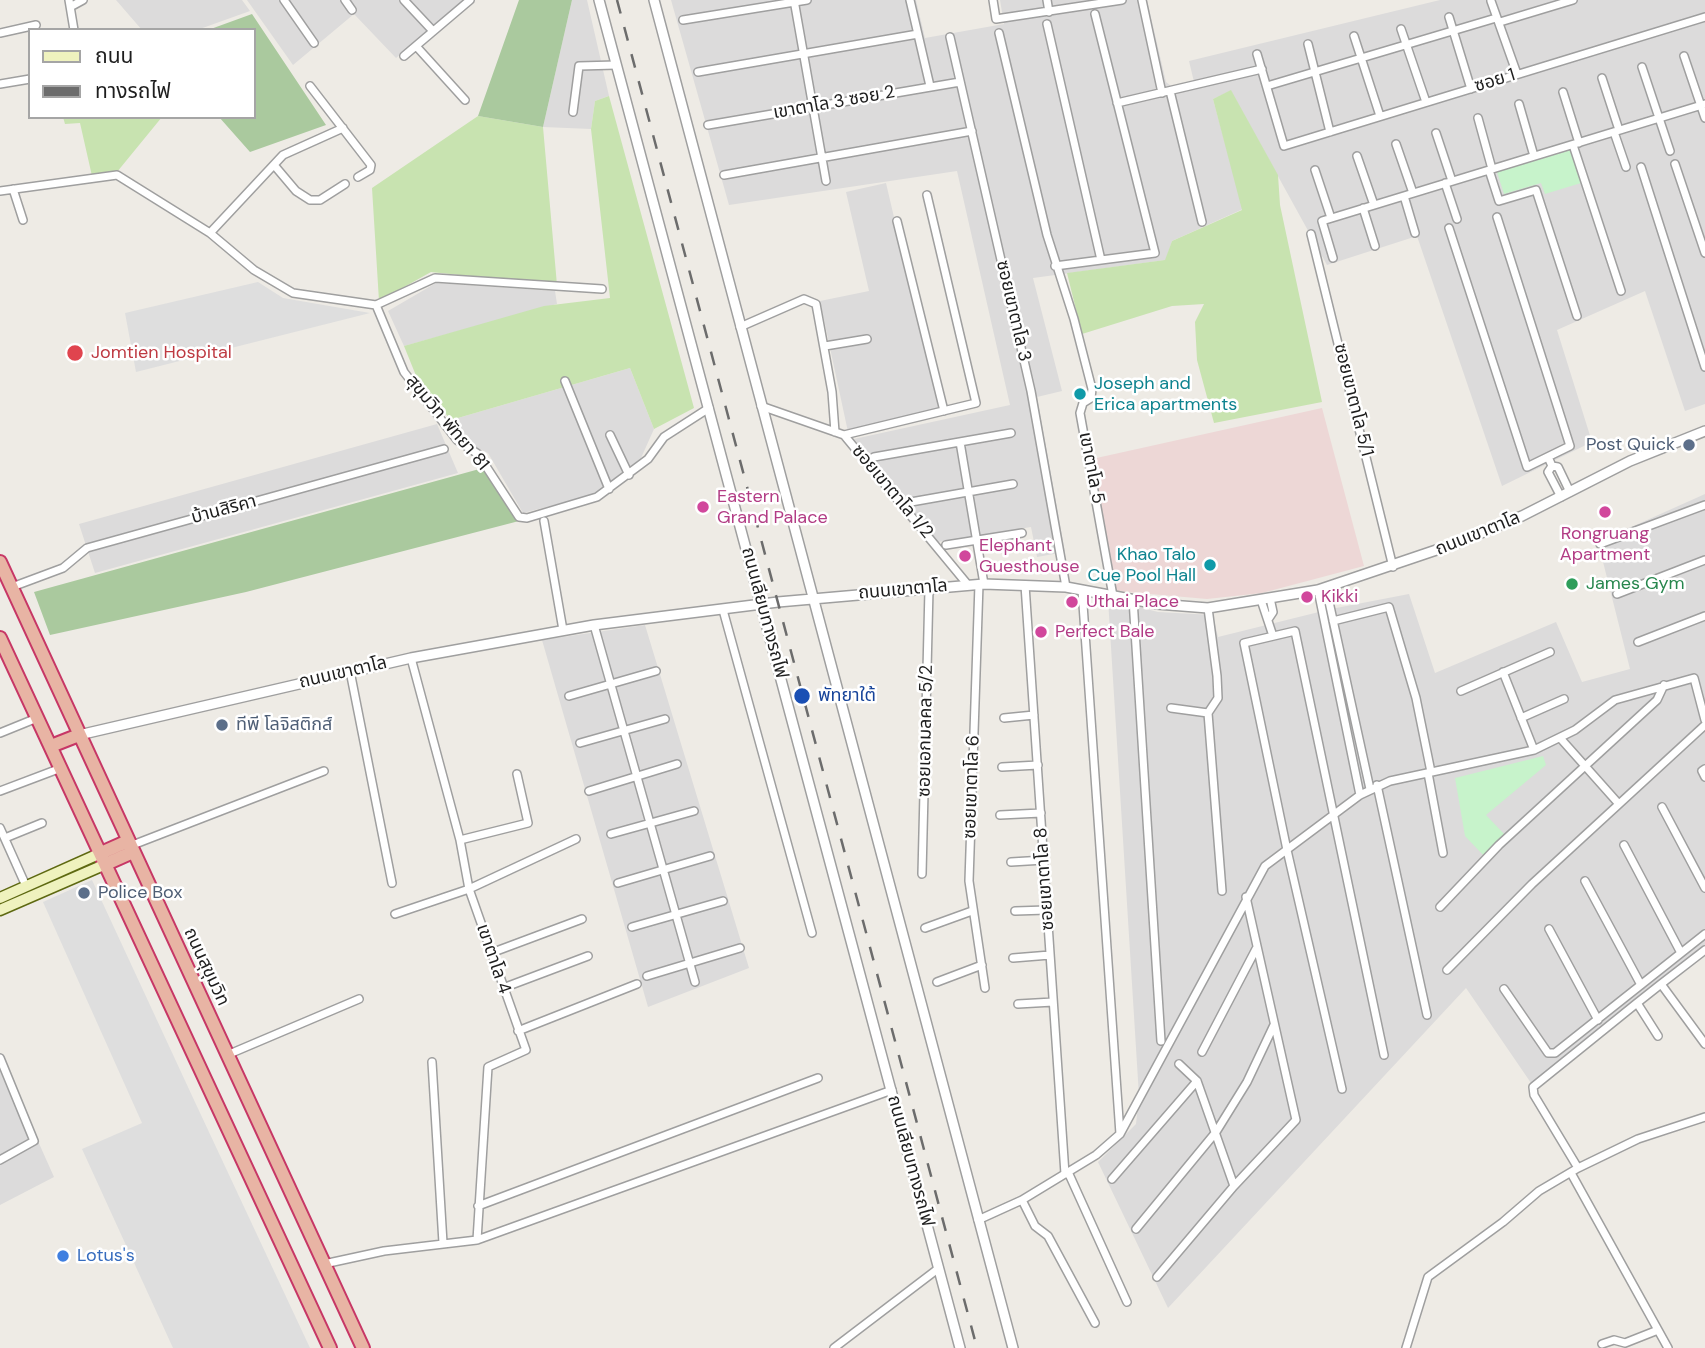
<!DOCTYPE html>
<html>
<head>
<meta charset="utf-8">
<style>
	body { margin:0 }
	#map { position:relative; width:1705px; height:1348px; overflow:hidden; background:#eeebe5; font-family:"DM Sans","Noto Sans Thai",sans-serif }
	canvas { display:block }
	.legend { position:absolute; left:28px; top:28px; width:228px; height:91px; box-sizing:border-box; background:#fff; border:2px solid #a5a5a5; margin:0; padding:9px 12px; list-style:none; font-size:21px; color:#1e1e1e }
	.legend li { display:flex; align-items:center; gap:14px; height:35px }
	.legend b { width:35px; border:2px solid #a5a5a5 }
</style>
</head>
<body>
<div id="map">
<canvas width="1705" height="1348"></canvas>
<ul class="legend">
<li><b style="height:9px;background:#eff2be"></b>ถนน</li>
<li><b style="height:9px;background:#6c6c6c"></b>ทางรถไฟ</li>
</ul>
</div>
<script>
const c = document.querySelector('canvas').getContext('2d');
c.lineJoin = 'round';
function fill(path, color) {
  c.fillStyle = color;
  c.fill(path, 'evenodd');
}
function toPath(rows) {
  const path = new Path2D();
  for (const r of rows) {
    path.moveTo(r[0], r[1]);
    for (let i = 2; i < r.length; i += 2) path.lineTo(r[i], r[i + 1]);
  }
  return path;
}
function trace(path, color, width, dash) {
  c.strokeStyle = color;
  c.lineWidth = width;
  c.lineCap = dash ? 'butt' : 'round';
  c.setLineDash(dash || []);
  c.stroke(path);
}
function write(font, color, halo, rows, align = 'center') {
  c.font = font + ' "DM Sans","Noto Sans Thai",sans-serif';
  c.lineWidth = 5;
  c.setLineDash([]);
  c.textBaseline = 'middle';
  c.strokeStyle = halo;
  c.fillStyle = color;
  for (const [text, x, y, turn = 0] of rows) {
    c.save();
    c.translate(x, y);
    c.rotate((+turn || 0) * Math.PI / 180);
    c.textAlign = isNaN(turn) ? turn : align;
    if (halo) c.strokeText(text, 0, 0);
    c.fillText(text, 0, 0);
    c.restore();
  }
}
fill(toPath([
	[116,0,242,0,250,11,197,30,142,30],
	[247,0,464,0,396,58,354,14,293,65],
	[572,0,587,0,609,96,595,101,591,129,543,127],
	[671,0,916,0,925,38,1004,24,1000,0,1147,0,1166,82,1171,86,1194,82,1189,61,1440,0,1705,0,1705,404,1685,411,1645,291,1557,330,1592,442,1502,486,1417,236,1327,265,1231,91,1213,99,1243,209,1172,241,1166,260,1033,278,1062,391,1037,397,1065,552,1037,557,1031,527,938,542,854,439,1010,405,957,171,729,205],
	[886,183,939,410,848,432,820,301,869,291,846,192],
	[436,283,555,291,557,304,404,346,388,311],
	[630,368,654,429,641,458,593,495,523,513,488,453,461,440,451,420],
	[437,424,458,473,95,573,79,524],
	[1705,494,1705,945,1531,1083,1466,988,1168,1308,1098,1162,1136,1124,1139,1096,1108,599,1158,612,1213,615,1218,637,1331,609,1409,594,1435,673,1556,622,1582,682,1630,669,1598,542],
	[645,625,749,968,648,1007,542,640],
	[0,1056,54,1177,0,1205]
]), '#dcdbdb');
fill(toPath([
	[1322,408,1364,566,1262,593,1207,599,1116,591,1092,459]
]), '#edd7d6');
fill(toPath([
	[1231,90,1278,175,1280,205,1322,402,1214,423,1197,360,1195,322,1204,304,1172,306,1082,334,1067,273,1165,260,1172,241,1242,210,1213,99],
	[609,96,694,408,654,429,630,368,451,420,419,383,404,346,544,306,610,298,591,129,595,101],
	[478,116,543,127,557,285,431,272,379,301,372,188],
	[63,117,162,117,117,172,92,176,80,123,65,124]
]), '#c8e3b0');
fill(toPath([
	[519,0,572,0,543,127,478,116],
	[252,14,326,125,250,152,219,117,254,117,254,30,208,30],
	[483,468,519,521,246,592,50,635,34,592]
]), '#aac99e');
fill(toPath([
	[1571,150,1581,183,1545,194,1541,183,1504,194,1497,172],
	[1543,756,1546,765,1486,815,1505,835,1484,856,1465,836,1455,778]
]), '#c7f3cb');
fill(toPath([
	[258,282,283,298,370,313,136,372,125,313],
	[92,880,194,1100,310,1348,173,1348,82,1149,142,1123,43,902]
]), '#dedede');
const minor = toPath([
	[69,0,74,30],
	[284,0,314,43],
	[345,0,352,10],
	[404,0,433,31],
	[794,0,826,181],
	[910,0,930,86],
	[993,0,996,19,1122,0],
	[1047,0,1049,12],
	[1142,0,1162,93],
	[1491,1,1517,74],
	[72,6,83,0],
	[1449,17,1471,89],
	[683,20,807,0],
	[1500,22,1573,0],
	[1047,24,1101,260],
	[1401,29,1426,102],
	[0,33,36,25],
	[999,33,1047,235,1074,319,1092,389,1091,398,1083,403,1080,413,1113,596],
	[1354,36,1380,116],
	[950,37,1031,391,1066,587],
	[1308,44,1330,132],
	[416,46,465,100],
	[1257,54,1284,146,1705,17],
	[404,56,470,0],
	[1684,56,1705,118],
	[1642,67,1670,151],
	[698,72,918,34],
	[1602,78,1619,130],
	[0,84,30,79],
	[310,86,371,165,370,170,358,177],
	[1267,86,1496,18],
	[1170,91,1202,222],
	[1563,92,1579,143],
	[1117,103,1262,69],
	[1519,104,1534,156],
	[573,112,579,66,616,65],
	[1478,118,1492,169],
	[708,125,960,82],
	[1614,132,1626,167],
	[1436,133,1452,181],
	[1396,144,1413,193],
	[1573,145,1621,291],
	[1357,156,1374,205],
	[1675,164,1705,253],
	[274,165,296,191,310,200,320,200,345,184],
	[1641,167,1705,367],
	[1315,170,1331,218],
	[1489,170,1499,201,1536,190,1577,316],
	[724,175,972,131],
	[1445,183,1457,219],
	[13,189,23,220],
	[0,191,117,175,210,233,254,270,293,293,376,305,404,372,457,440,478,454,519,517,527,518,597,497,648,459,664,437,709,408],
	[1404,196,1415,233],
	[1363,208,1375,246],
	[897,221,944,411],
	[1449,228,1527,467,1570,446,1497,217],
	[210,233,283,155,343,128],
	[1311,234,1393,567],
	[1333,258,1322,221,1705,104],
	[1055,266,1155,253,1095,14],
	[376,305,435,278,602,289],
	[740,327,804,299,816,304,832,392,835,432],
	[825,346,867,339],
	[565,381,609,489],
	[761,406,844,435,968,585],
	[610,435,629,475],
	[844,435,976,403,927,195],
	[960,442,984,584],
	[874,457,1011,433],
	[1548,457,1552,466,1558,467,1570,492],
	[1552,466,1548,472,1561,497],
	[911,502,1013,484],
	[544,521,563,630],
	[1600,544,1705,505],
	[946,545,1022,533],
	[979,584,969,881,985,988],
	[1025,585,1065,1174],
	[12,587,63,568,87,548,444,449],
	[1326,588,1370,789],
	[1082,590,1120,1134],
	[1318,590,1360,795],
	[1617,594,1705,560],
	[1133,599,1161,1041],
	[1261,600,1273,636],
	[1208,608,1217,676,1218,698,1208,713,1222,891],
	[723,610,812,933],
	[1269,618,1273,612,1270,598],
	[1333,621,1389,607,1416,698,1431,772],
	[594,625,695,982],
	[1638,642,1705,616],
	[411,658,460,840,469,889,526,1050,488,1067,477,1240],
	[350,671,392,883],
	[1503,672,1534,750],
	[1461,691,1550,652],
	[569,696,656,671],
	[1171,708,1208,713],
	[1004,718,1034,715],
	[1521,718,1564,699],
	[0,733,37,718],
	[1561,739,1618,803],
	[580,743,665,719],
	[1002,767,1038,765],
	[1705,769,1702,771,1705,777],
	[1428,773,1443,853],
	[1377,785,1427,1015],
	[0,791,61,768],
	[589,791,677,764],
	[1662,807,1705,888],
	[1000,815,1041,813],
	[0,828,26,886],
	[611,834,694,811],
	[5,838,42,823],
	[460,840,528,823,517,774],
	[1624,845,1681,953],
	[130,846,324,771],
	[1011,862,1044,860],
	[922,874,929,589],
	[1585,881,1641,985],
	[618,883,710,856],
	[1440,907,1499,845,1657,700,1664,685],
	[1015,911,1047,910],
	[395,914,469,889,576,839],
	[632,927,723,901],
	[925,928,972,911],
	[1549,929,1598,1020],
	[491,953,582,919],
	[1013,958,1050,955],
	[1447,970,1532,884,1705,725],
	[647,976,740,948],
	[937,982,982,965],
	[1661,984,1705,950],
	[503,988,588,956],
	[1504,989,1548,1053,1555,1053,1705,934],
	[1637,1003,1661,984,1705,1044],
	[1018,1004,1053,1002],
	[518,1031,637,984],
	[1202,1052,1256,949],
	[227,1055,359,999],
	[0,1058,34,1141,0,1160],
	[432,1062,443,1243],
	[1179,1064,1197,1081,1234,1186],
	[1342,1089,1287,850,1244,643,1295,631,1384,1055],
	[1578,1168,1534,1095,1533,1087,1637,1003,1658,1036],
	[1068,1172,1127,1302],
	[1571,1173,1668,1348],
	[1112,1179,1197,1081],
	[1022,1200,1035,1226,1048,1236,1095,1323],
	[478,1206,818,1078],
	[978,1220,1022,1200,1096,1155,1120,1134,1265,866,1360,795,1390,781,1534,750,1575,730,1615,700,1694,678,1705,720],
	[1136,1229,1216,1132,1247,1082,1274,1025],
	[324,1264,384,1251,477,1240,892,1090],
	[1157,1277,1234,1186,1296,1120,1246,897],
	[1602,1344,1614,1340,1625,1343,1658,1330],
	[834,1348,939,1268],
	[1406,1348,1428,1277,1503,1222,1539,1191,1578,1168,1638,1139,1705,1117]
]);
const tertiary = toPath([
	[599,0,960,1348],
	[654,0,1013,1348],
	[79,735,411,658,594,625,778,602,984,584,1066,587,1157,604,1208,608,1318,590,1457,543,1522,516,1630,461,1705,431]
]);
const secondary = toPath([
	[0,898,101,853],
	[0,910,106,864]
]);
const trunk = toPath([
	[0,562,363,1348],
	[0,638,330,1348],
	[51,746,79,735],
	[101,853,128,841],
	[106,864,133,852]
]);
trace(minor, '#9f9f9f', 10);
trace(tertiary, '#9f9f9f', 12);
trace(secondary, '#5e6911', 13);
trace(trunk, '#c73766', 16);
trace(minor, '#fff', 7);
trace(tertiary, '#fff', 9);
trace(secondary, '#eff2be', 10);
trace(trunk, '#e8b4a4', 12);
trace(toPath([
	[617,0,977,1348]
]), '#6c6c6c', 2.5, [14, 14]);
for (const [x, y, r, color] of [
	[75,353,9,"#e0444e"],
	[1080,394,7,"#0f9aa8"],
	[1689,445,7,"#5c6f8a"],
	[703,507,7,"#d1479c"],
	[1605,512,7,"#d1479c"],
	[965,556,7,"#d1479c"],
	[1210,565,7,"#0f9aa8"],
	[1572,584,7,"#2e9e5b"],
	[1307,597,7,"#d1479c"],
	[1072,602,7,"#d1479c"],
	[1041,632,7,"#d1479c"],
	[802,696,9,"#1a4fb4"],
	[222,725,7,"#5c6f8a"],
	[84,893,7,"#5c6f8a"],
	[63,1256,7,"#3f7fe0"]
]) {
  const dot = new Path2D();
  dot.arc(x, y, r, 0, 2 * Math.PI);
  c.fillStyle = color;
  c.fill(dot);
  trace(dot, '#fff', 2.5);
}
write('18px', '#1e1e1e', '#fff', [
	["ซอย 1",1495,81,-17],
	["เขาตาโล 3 ซอย 2",834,103,-10],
	["ซอยเขาตาโล 3",1013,311,77],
	["ซอยเขาตาโล 5/1",1353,400,76],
	["สุขุมวิท พัทยา 81",447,423,50],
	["เขาตาโล 5",1091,468,79],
	["ซอยเขาตาโล 1/2",892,492,50],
	["บ้านสิริคา",224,510,-15],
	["ถนนเขาตาโล",1478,534,-22],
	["ถนนเขาตาโล",903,590,-5],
	["ถนนเลียบทางรถไฟ",764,613,75],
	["ถนนเขาตาโล",343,673,-13],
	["ซอยเอกมลคล 5/2",926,731,-89],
	["ซอยเขาตาโล 6",972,787,-88],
	["ซอยเขาตาโล 8",1045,879,-94],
	["เขาตาโล 4",493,959,71],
	["ถนนสุขุมวิท",206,967,65],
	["ถนนเลียบทางรถไฟ",910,1161,75]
]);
write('18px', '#be3a42', '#fff', [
	["Jomtien Hospital",91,353]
], 'left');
write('18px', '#0d838f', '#fff', [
	["Joseph and",1094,384],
	["Erica apartments",1094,405],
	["Khao Talo",1196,555,"right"],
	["Cue Pool Hall",1196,576,"right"]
], 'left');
write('18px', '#4e5e75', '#fff', [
	["Post Quick",1675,445,"right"],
	["ทีพี โลจิสติกส์",236,725],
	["Police Box",98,893]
], 'left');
write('18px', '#b23c85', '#fff', [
	["Eastern",717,497],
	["Grand Palace",717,518],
	["Rongruang",1605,534,"center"],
	["Apartment",1605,555,"center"],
	["Elephant",979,546],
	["Guesthouse",979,567],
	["Kikki",1321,597],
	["Uthai Place",1086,602],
	["Perfect Bale",1055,632]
], 'left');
write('18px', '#27864d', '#fff', [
	["James Gym",1586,584]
], 'left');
write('18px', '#164399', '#fff', [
	["พัทยาใต้",818,696]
], 'left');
write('18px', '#366cbe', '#fff', [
	["Lotus's",77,1256]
], 'left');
</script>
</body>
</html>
